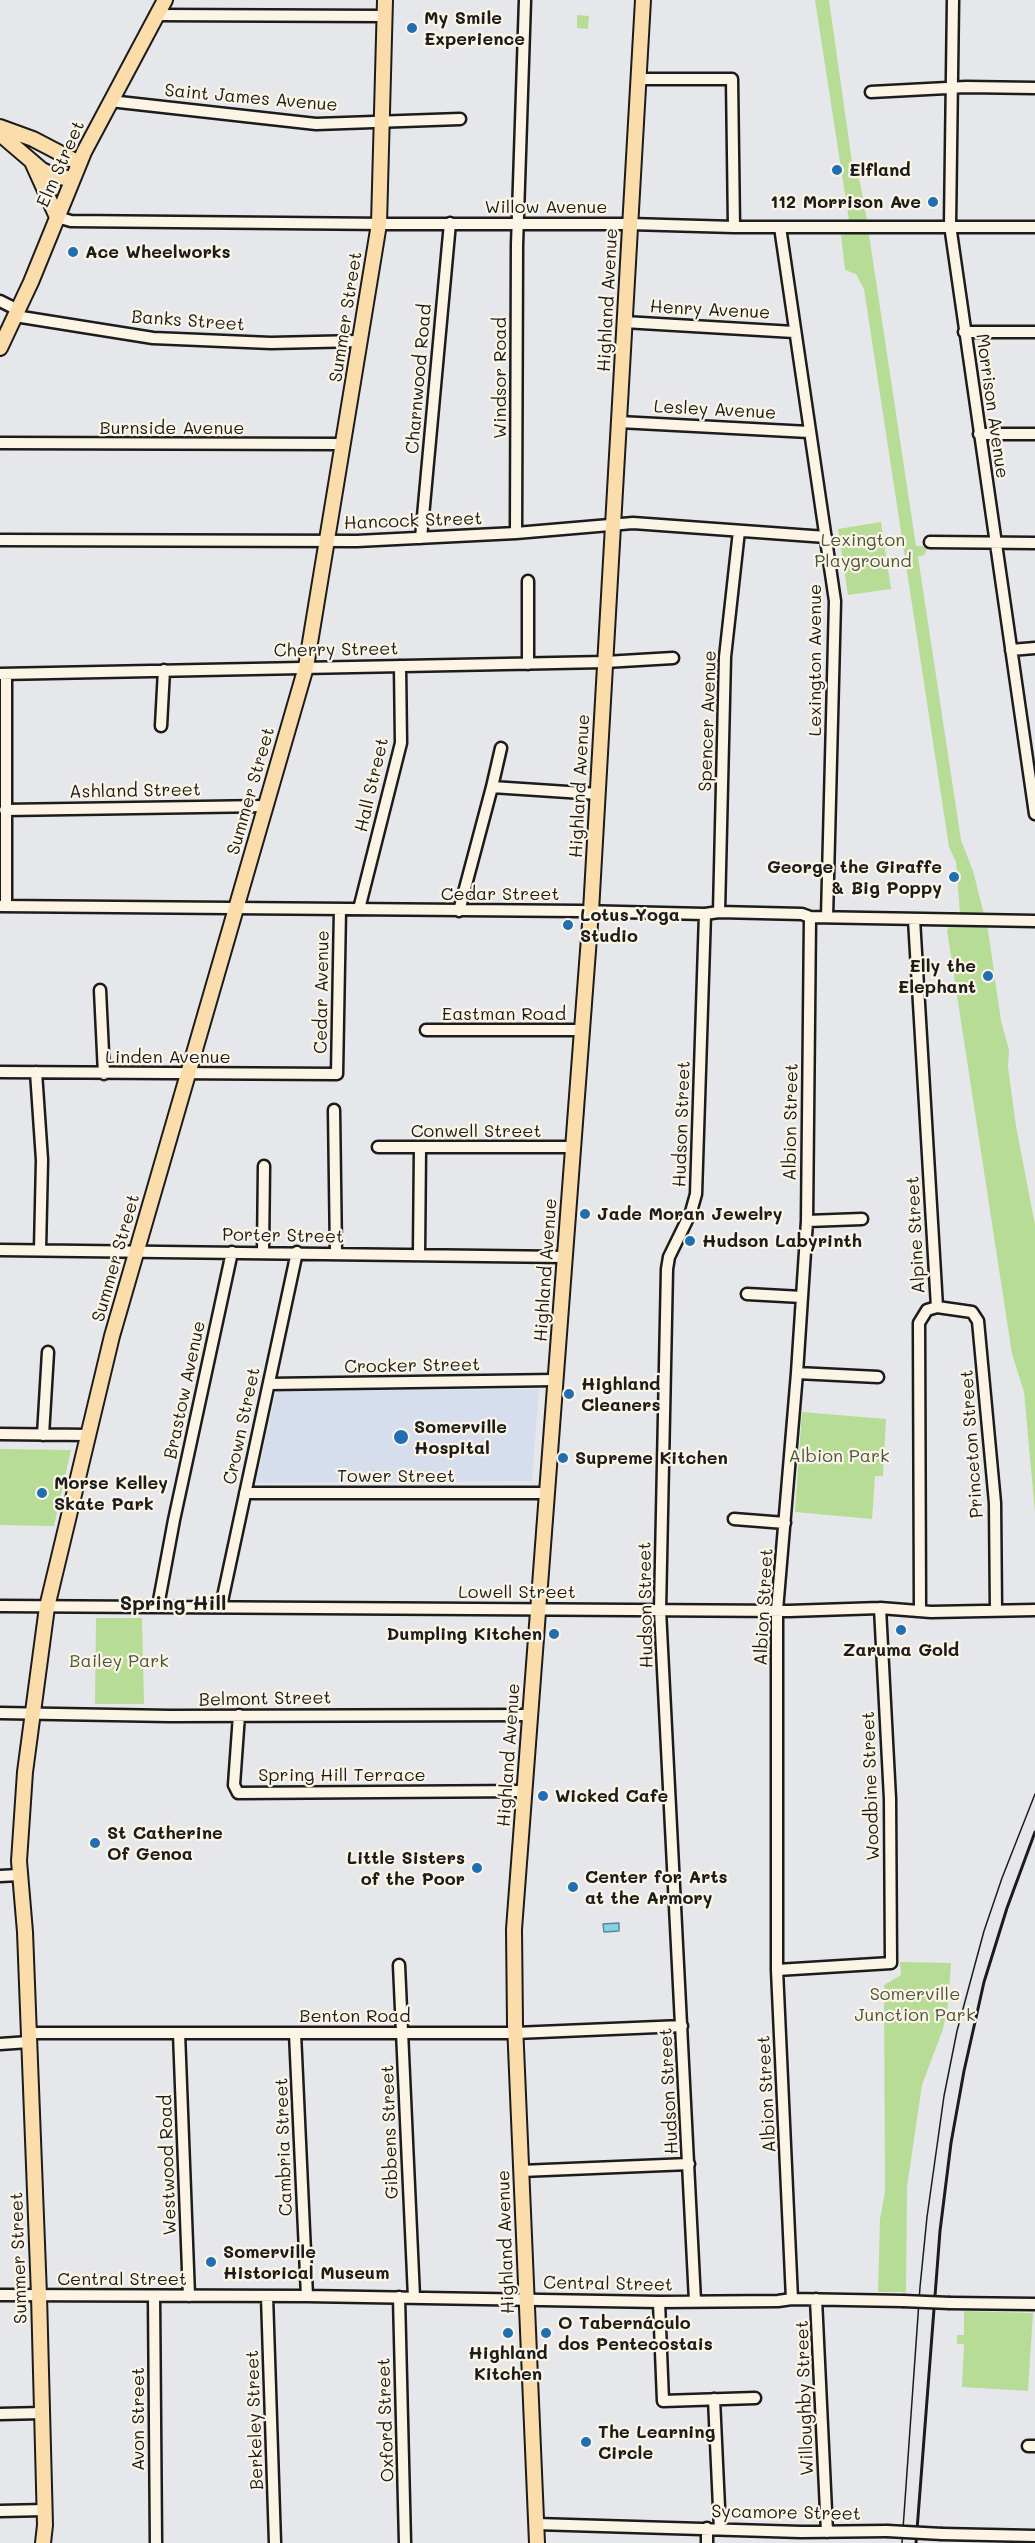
<!DOCTYPE html>
<html>
<head>
<meta charset="utf-8">
<style>
	body { margin:0 }
	canvas { display:block; background:#e6e7ea }
</style>
</head>
<body>
<canvas width="1035" height="2543"></canvas>
<script>
const c = document.querySelector('canvas').getContext('2d');
c.lineJoin = 'round';
function fill(path, color) {
  c.fillStyle = color;
  c.fill(path, 'evenodd');
}
function toPath(rows) {
  const path = new Path2D();
  for (const r of rows) {
    path.moveTo(r[0], r[1]);
    for (let i = 2; i < r.length; i += 2) path.lineTo(r[i], r[i + 1]);
  }
  return path;
}
function trace(path, color, width, dash) {
  c.strokeStyle = color;
  c.lineWidth = width;
  c.lineCap = dash ? 'butt' : 'round';
  c.setLineDash(dash || []);
  c.stroke(path);
}
function write(font, color, halo, rows, align = 'center') {
  c.font = font + ' Mali,sans-serif';
  c.lineWidth = 4.5;
  c.setLineDash([]);
  c.textBaseline = 'middle';
  c.strokeStyle = halo;
  c.fillStyle = color;
  for (const [text, x, y, turn = 0] of rows) {
    c.save();
    c.translate(x, y);
    c.rotate((+turn || 0) * Math.PI / 180);
    c.textAlign = isNaN(turn) ? turn : align;
    if (halo) c.strokeText(text, 0, 0);
    c.fillText(text, 0, 0);
    c.restore();
  }
}
fill(toPath([
	[539,1389,532,1481,256,1483,276,1392,279,1391]
]), '#d6dded');
fill(toPath([
	[815,0,829,0,852,162,860,182,866,215,916,546,922,546,927,549,924,555,918,557,961,840,973,871,988,930,1001,1021,1009,1050,1008,1067,1016,1126,1035,1225,1035,1512,1024,1392,1012,1354,947,930,960,913,956,862,949,847,864,289,856,274,845,270,841,235,851,233],
	[577,15,589,16,588,29,577,28],
	[881,522,891,589,848,595,838,529],
	[802,1412,886,1419,883,1476,875,1476,872,1519,795,1512],
	[0,1449,71,1450,54,1526,0,1525],
	[96,1618,142,1618,144,1704,95,1704],
	[900,1962,951,1963,948,2005,943,2029,922,2085,907,2187,906,2292,878,2292,880,2219,885,2192,884,1985,901,1975],
	[964,2311,1033,2313,1028,2391,962,2387,964,2344,957,2344,957,2335,964,2335]
]), '#b7dc96');
const water = toPath([
	[619,1923,619,1931,604,1932,603,1924,619,1923]
]);
fill(water, '#86d2e6');
trace(water, '#5c8995', 1.5);
const minor = toPath([
	[953,0,950,225,1035,814],
	[156,15,384,16],
	[638,79,732,79,734,227],
	[871,92,966,87,1035,88],
	[110,101,316,124,460,119],
	[57,217,71,221,387,224,630,224,734,227,1035,227],
	[780,227,835,601,827,917],
	[0,301,18,310],
	[15,316,153,338,271,343,360,341],
	[624,322,794,332],
	[964,332,1035,332],
	[619,422,809,432],
	[979,434,1035,434],
	[0,443,343,444],
	[516,533,517,245,525,0],
	[421,538,450,223],
	[0,540,357,541,516,533,633,523,826,537],
	[930,542,1035,543],
	[1011,650,1035,648],
	[528,664,528,581],
	[0,674,605,662,673,658],
	[6,674,6,906],
	[161,726,164,670],
	[492,787,501,748],
	[5,810,265,806],
	[0,906,579,911,705,914,719,912,802,914,810,917,1035,921],
	[359,909,401,743,400,666],
	[459,911,492,787,598,794],
	[719,912,725,657,739,531],
	[914,919,937,1307],
	[100,990,104,1074],
	[426,1030,582,1030],
	[0,1072,337,1074,340,909],
	[36,1072,42,1160,40,1250],
	[334,1110,336,1253],
	[378,1147,573,1147],
	[807,1221,862,1219],
	[0,1250,565,1257],
	[263,1252,264,1166],
	[419,1254,420,1148],
	[747,1294,802,1297],
	[797,1373,878,1377],
	[269,1384,556,1380],
	[0,1434,88,1435],
	[43,1435,48,1352],
	[245,1493,547,1493],
	[734,1519,785,1523],
	[0,1606,789,1611,880,1608,931,1612,1035,1610],
	[158,1606,174,1520,232,1252],
	[221,1606,297,1252],
	[920,1611,919,1323,927,1310,937,1307,972,1312,978,1321,995,1503,996,1610],
	[0,1713,170,1716,530,1715],
	[239,1715,234,1785,238,1793,525,1791],
	[0,1876,19,1875],
	[399,1965,414,2297],
	[777,1970,891,1963,890,1799,880,1608],
	[29,2033,515,2033,682,2026],
	[179,2033,189,2296],
	[295,2033,307,2296],
	[0,2044,29,2042],
	[521,2171,689,2164],
	[0,2295,307,2296,659,2302,778,2301,792,2299,903,2301],
	[154,2296,156,2543],
	[267,2296,275,2543],
	[399,2297,405,2543],
	[792,2299,777,1970,777,1610,797,1373,807,1221,810,917],
	[816,2299,827,2532],
	[695,2301,660,1610,667,1269,669,1257,691,1212,696,1194,705,914],
	[659,2302,663,2401,755,2398],
	[950,2303,1035,2304],
	[714,2399,720,2529],
	[0,2414,42,2413],
	[1028,2446,1035,2446],
	[0,2511,45,2510],
	[536,2524,801,2532,887,2531],
	[707,2528,707,2543],
	[942,2534,1035,2536]
]);
const major = toPath([
	[0,127,33,139,79,163],
	[0,134,42,170,55,176,72,179],
	[33,164,57,217],
	[0,348,31,282,84,152,165,0],
	[43,2543,45,2525,39,2295,25,1932,19,1861,25,1772,47,1607,112,1336,306,667,379,224,385,0],
	[537,2543,515,2024,514,1929,591,911,643,0]
]);
trace(minor, '#1c1c1c', 15);
trace(major, '#1c1c1c', 18);
trace(minor, '#fcf5e5', 10);
trace(major, '#faddab', 14);
trace(toPath([
	[902,2543,920,2287,927,2217,944,2096,957,2031,984,1931,1002,1878,1035,1794]
]), '#1c1c1c', 1.5);
trace(toPath([
	[916,2543,940,2231,951,2143,964,2071,984,1982,1007,1908,1035,1832]
]), '#1c1c1c', 3);
const minorBridge = toPath([
	[903,2301,950,2303],
	[887,2531,942,2534]
]);
trace(minorBridge, '#1c1c1c', 15, []);
trace(minorBridge, '#fcf5e5', 10);
for (const [x, y, r, color] of [
	[412,28,6,"#1f6fb2"],
	[837,170,6,"#1f6fb2"],
	[933,202,6,"#1f6fb2"],
	[73,252,6,"#1f6fb2"],
	[954,877,6,"#1f6fb2"],
	[568,925,6,"#1f6fb2"],
	[988,976,6,"#1f6fb2"],
	[585,1214,6,"#1f6fb2"],
	[690,1241,6,"#1f6fb2"],
	[569,1394,6,"#1f6fb2"],
	[401,1437,8,"#1f6fb2"],
	[563,1458,6,"#1f6fb2"],
	[42,1493,6,"#1f6fb2"],
	[901,1630,6,"#1f6fb2"],
	[554,1634,6,"#1f6fb2"],
	[543,1796,6,"#1f6fb2"],
	[95,1843,6,"#1f6fb2"],
	[477,1868,6,"#1f6fb2"],
	[573,1887,6,"#1f6fb2"],
	[211,2262,6,"#1f6fb2"],
	[508,2333,6,"#1f6fb2"],
	[546,2333,6,"#1f6fb2"],
	[586,2442,6,"#1f6fb2"]
]) {
  const dot = new Path2D();
  dot.arc(x, y, r, 0, 2 * Math.PI);
  c.fillStyle = color;
  c.fill(dot);
  trace(dot, '#fcf5e5', 2);
}
write('bold 18px', '#1c1c1c', '#fcf5e5', [
	["My Smile",424,18],
	["Experience",424,39],
	["Elfland",849,170],
	["112 Morrison Ave",921,202,"right"],
	["Ace Wheelworks",85,252],
	["George the Giraffe",942,867,"right"],
	["& Big Poppy",942,888,"right"],
	["Lotus Yoga",580,915],
	["Studio",580,936],
	["Elly the",976,966,"right"],
	["Elephant",976,987,"right"],
	["Jade Moran Jewelry",597,1214],
	["Hudson Labyrinth",702,1241],
	["Highland",581,1384],
	["Cleaners",581,1405],
	["Somerville",414,1427],
	["Hospital",414,1448],
	["Supreme Kitchen",575,1458],
	["Morse Kelley",54,1483],
	["Skate Park",54,1504],
	["Dumpling Kitchen",542,1634,"right"],
	["Zaruma Gold",901,1650,"center"],
	["Wicked Cafe",555,1796],
	["St Catherine",107,1833],
	["Of Genoa",107,1854],
	["Little Sisters",465,1858,"right"],
	["of the Poor",465,1879,"right"],
	["Center for Arts",585,1877],
	["at the Armory",585,1898],
	["Somerville",223,2252],
	["Historical Museum",223,2273],
	["O Tabernáculo",558,2323],
	["dos Pentecostais",558,2344],
	["Highland",508,2353,"center"],
	["Kitchen",508,2374,"center"],
	["The Learning",598,2432],
	["Circle",598,2453]
], 'left');
write('18px', '#1c1c1c', '#fcf5e5', [
	["Saint James Avenue",251,98,5],
	["Elm Street",61,164,-66],
	["Willow Avenue",546,207],
	["Highland Avenue",608,300,-87],
	["Henry Avenue",710,310,3],
	["Summer Street",346,317,-81],
	["Banks Street",188,321,4],
	["Windsor Road",500,378,-90],
	["Charnwood Road",419,379,-85],
	["Morrison Avenue",992,406,82],
	["Lesley Avenue",715,410,3],
	["Burnside Avenue",172,428],
	["Hancock Street",413,521,-2],
	["Cherry Street",336,650,-1],
	["Lexington Avenue",815,660,-90],
	["Spencer Avenue",708,721,-88],
	["Hall Street",372,785,-77],
	["Highland Avenue",580,786,-87],
	["Ashland Street",135,791,-1],
	["Summer Street",251,791,-74],
	["Cedar Street",500,894],
	["Cedar Avenue",322,992,-89],
	["Eastman Road",504,1014],
	["Linden Avenue",168,1057],
	["Albion Street",791,1122,-89],
	["Hudson Street",682,1124,-88],
	["Conwell Street",476,1131],
	["Alpine Street",916,1235,-93],
	["Porter Street",283,1236,1],
	["Summer Street",116,1258,-74],
	["Highland Avenue",546,1270,-86],
	["Crocker Street",412,1366,-1],
	["Brastow Avenue",185,1390,-78],
	["Crown Street",242,1426,-78],
	["Princeton Street",972,1444,-94],
	["Tower Street",396,1476],
	["Lowell Street",517,1592],
	["Hudson Street",646,1605,-91],
	["Albion Street",764,1607,-87],
	["Belmont Street",265,1699,-1],
	["Highland Avenue",509,1755,-86],
	["Spring Hill Terrace",342,1775],
	["Woodbine Street",871,1786,-92],
	["Benton Road",355,2016],
	["Hudson Street",669,2091,-93],
	["Albion Street",767,2094,-93],
	["Gibbens Street",390,2132,-92],
	["Cambria Street",284,2147,-92],
	["Westwood Road",168,2165,-92],
	["Highland Avenue",506,2242,-92],
	["Summer Street",19,2258,-92],
	["Central Street",122,2279],
	["Central Street",608,2284,1],
	["Willoughby Street",805,2398,-92],
	["Avon Street",138,2419,-90],
	["Berkeley Street",255,2420,-92],
	["Oxford Street",386,2420,-92],
	["Sycamore Street",786,2513,1]
]);
write('18px', '#4a5641', '#fcf5e5', [
	["Lexington",863,540],
	["Playground",863,561],
	["Albion Park",839,1456],
	["Bailey Park",119,1661],
	["Somerville",915,1994],
	["Junction Park",915,2015]
]);
write('bold 20px', '#1c1c1c', '#fcf5e5', [
	["Spring Hill",173,1604]
]);
</script>
</body>
</html>
